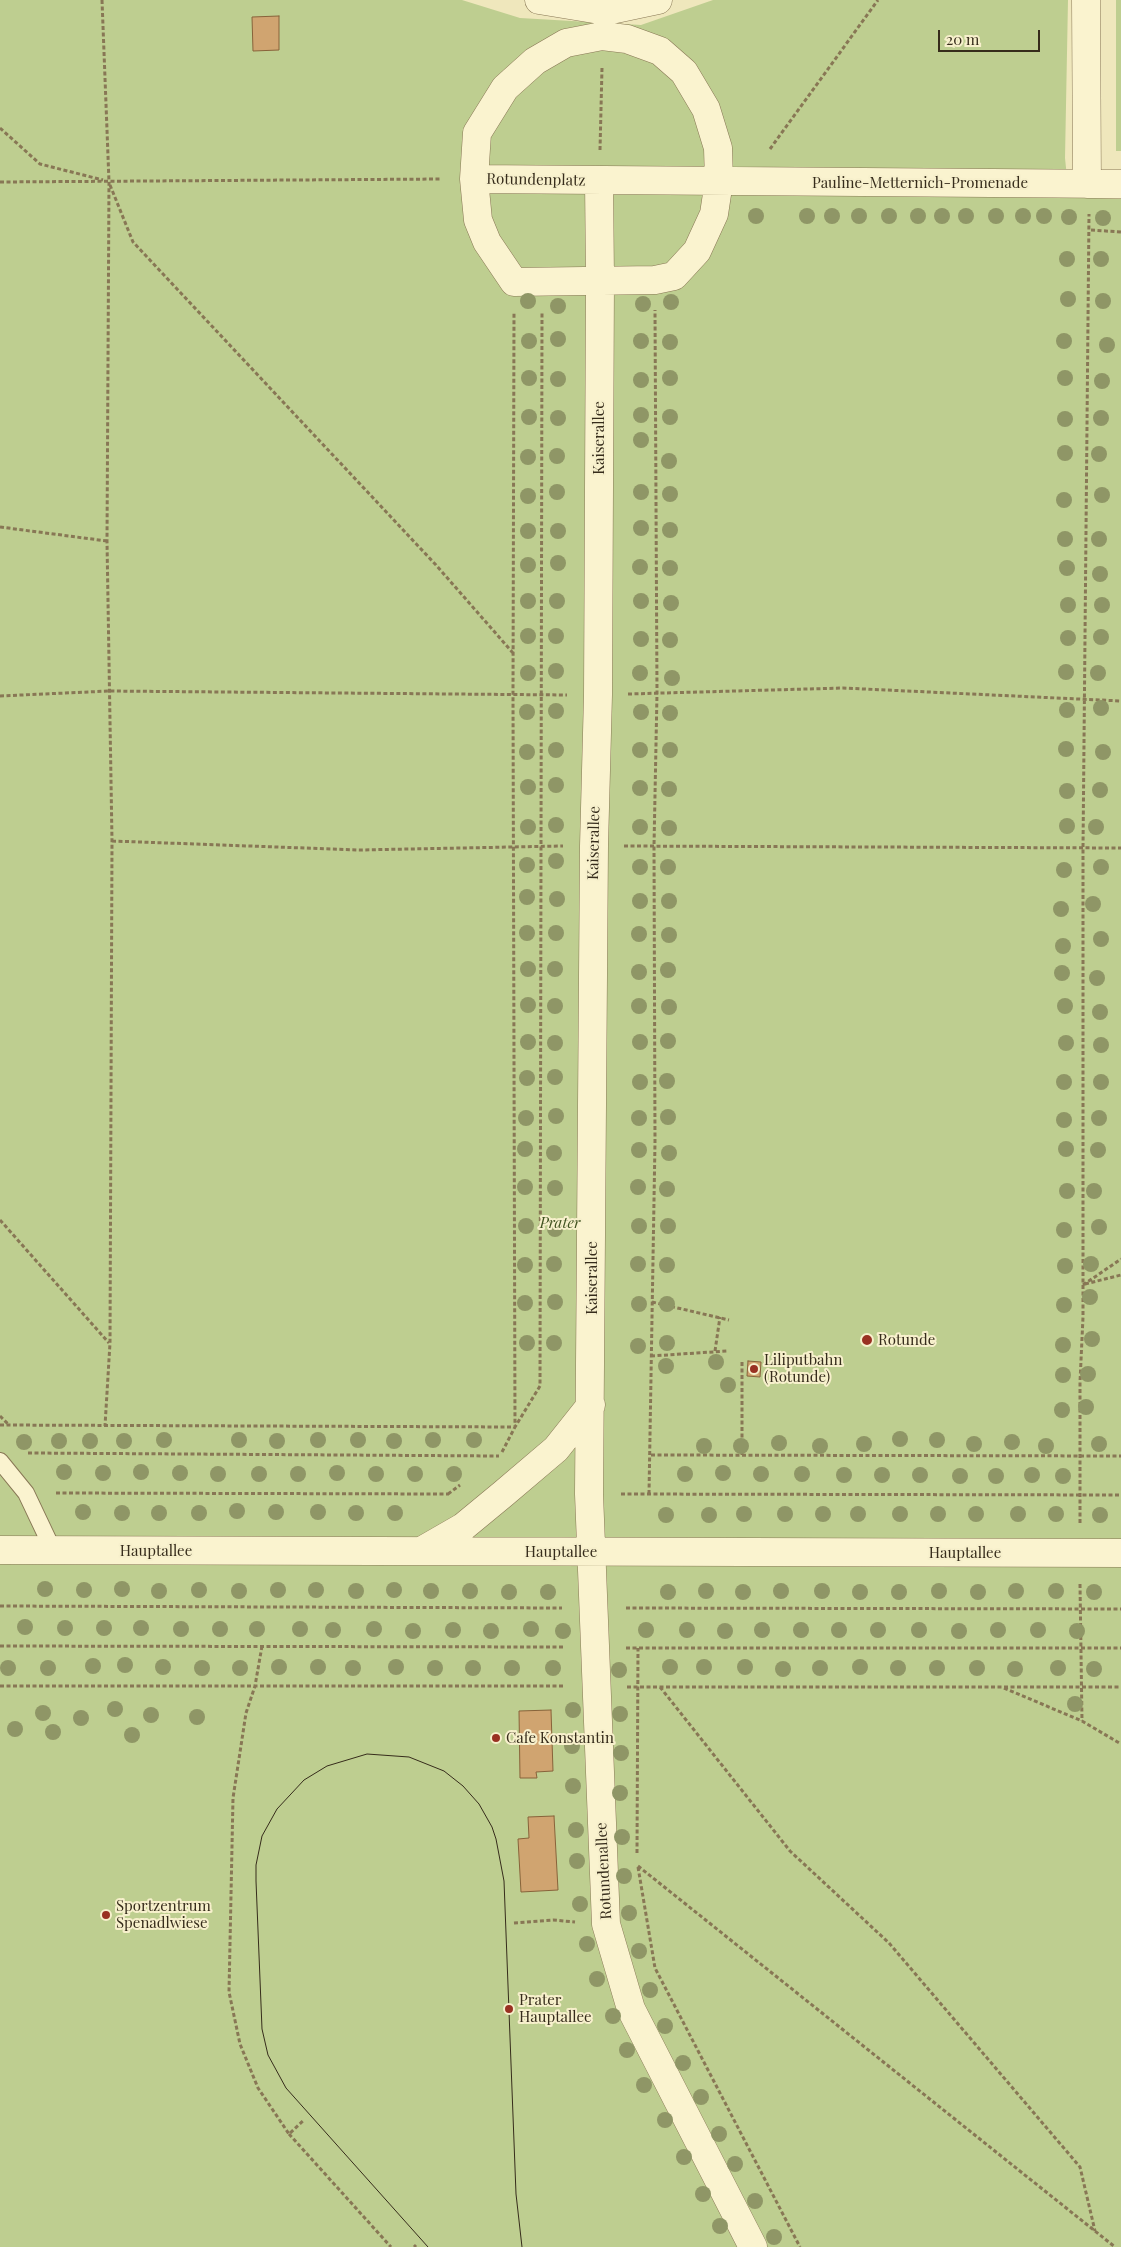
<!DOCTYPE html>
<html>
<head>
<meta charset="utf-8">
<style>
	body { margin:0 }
	#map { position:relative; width:1121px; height:2247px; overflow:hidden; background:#efe7bc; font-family:"Playfair Display",serif }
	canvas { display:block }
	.scale { position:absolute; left:938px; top:30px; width:102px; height:22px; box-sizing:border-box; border:2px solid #362c1b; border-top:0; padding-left:6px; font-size:15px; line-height:18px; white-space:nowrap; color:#362c1b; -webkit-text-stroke:4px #f7f0cc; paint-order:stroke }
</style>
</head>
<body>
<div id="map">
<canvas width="1121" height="2247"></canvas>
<div class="scale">20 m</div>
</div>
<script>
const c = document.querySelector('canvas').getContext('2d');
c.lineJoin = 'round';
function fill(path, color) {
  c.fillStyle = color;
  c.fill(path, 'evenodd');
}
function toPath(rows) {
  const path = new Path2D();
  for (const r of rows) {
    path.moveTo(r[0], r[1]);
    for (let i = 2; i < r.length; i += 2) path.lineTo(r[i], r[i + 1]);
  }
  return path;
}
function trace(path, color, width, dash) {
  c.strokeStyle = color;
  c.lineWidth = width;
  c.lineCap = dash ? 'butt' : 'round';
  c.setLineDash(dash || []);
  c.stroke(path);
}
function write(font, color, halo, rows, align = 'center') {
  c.font = font + ' "Playfair Display",serif';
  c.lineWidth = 4;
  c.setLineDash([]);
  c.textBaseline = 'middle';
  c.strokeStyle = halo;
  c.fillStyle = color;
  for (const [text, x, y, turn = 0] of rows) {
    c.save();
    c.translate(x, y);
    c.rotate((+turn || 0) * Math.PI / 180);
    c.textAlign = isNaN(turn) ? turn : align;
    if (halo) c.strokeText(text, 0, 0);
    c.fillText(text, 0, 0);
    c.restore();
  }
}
fill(toPath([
	[0,0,462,0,520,18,641,25,713,0,1068,0,1065,158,1069,197,1121,199,1121,2247,0,2247],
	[1116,0,1121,0,1121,151,1116,151]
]), '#bece90');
const building = toPath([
	[279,16,279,50,253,51,252,17,279,16],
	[748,1361,761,1362,760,1377,747,1376,748,1361],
	[551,1710,553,1771,536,1772,537,1778,520,1778,519,1711,551,1710],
	[554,1816,558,1890,521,1892,518,1839,529,1838,528,1817,554,1816]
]);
fill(building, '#d0a470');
trace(building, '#88633a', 1);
const service = toPath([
	[0,1461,26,1493,53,1550]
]);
const minor = toPath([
	[539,0,606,11,658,0],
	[1086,0,1087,184],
	[602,36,627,39,660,51,684,72,706,109,718,148,719,181,714,214,697,251,674,276,655,280,514,282,487,242,478,220,474,179,477,133,505,88,535,61,566,43,602,36],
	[474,179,1121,184],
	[599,180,600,280,598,695,594,846,589,1494,606,1924,631,2009,753,2247],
	[0,1550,1121,1553],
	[423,1550,463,1527,503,1494,556,1449,591,1405]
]);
trace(service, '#875', 18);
trace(minor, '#875', 29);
trace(toPath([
	[102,0,109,182,107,541,112,841,110,1343,105,1426],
	[0,128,40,164,103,180],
	[770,149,878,0],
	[600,150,602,68],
	[0,182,442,179],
	[110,185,133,242,436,565,513,653],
	[1091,230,1121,232],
	[0,527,107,541],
	[628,694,843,688,1121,701],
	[0,696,109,691,567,695],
	[112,841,359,850,563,846],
	[624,846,1121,848],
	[0,1220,109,1343],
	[1085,1284,1121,1275],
	[1083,1285,1121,1259],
	[652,1302,729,1320],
	[715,1351,720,1317],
	[651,1356,727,1351],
	[742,1362,742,1455],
	[0,1416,9,1425],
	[0,1425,515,1427,540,1386,542,312],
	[502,1452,515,1427,513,694,514,312],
	[28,1453,499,1456],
	[651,1455,1121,1456],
	[56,1493,449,1494],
	[448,1494,460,1485],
	[621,1494,1121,1495],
	[649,1494,655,1142,654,846,657,693,655,310],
	[1080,1523,1080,1382,1083,1317,1083,849,1089,214],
	[1080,1584,1082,1721],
	[0,1606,562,1608],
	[626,1608,1121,1609],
	[0,1646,564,1647],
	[262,1646,255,1686,246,1713,233,1798,229,1992,240,2044,258,2088,289,2134,304,2120],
	[626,1648,1121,1648],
	[0,1686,565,1686],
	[627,1687,1121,1687],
	[660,1687,790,1851,889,1943,1080,2167,1095,2231],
	[1004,1688,1082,1721,1121,1744],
	[637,1853,638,1648],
	[638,1866,1115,2247],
	[638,1867,655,1968,800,2247],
	[514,1923,553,1920,575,1922],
	[289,2134,391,2247],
	[414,2247,416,2245]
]), '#875', 3, [4, 2.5]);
trace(service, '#faf3cf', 16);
trace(minor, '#faf3cf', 28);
trace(toPath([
	[428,2247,286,2088,268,2055,262,2029,256,1881,256,1865,262,1836,277,1809,304,1780,327,1766,367,1754,409,1757,444,1771,463,1786,479,1804,492,1827,496,1839,504,1881,516,2194,522,2247]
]), '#362c1b', 1);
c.fillStyle = '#8f9666';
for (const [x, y] of [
	[756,216],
	[807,216],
	[832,216],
	[859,216],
	[889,216],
	[918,216],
	[942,216],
	[966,216],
	[996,216],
	[1023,216],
	[1044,216],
	[1069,217],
	[1103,218],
	[1067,259],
	[1101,259],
	[1068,299],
	[528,301],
	[1103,301],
	[671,302],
	[643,304],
	[558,306],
	[558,339],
	[529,341],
	[641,341],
	[1064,341],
	[670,342],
	[1107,345],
	[529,378],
	[670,378],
	[1065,378],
	[558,379],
	[641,380],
	[1102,381],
	[641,415],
	[529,417],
	[670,417],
	[558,418],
	[1101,418],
	[1065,419],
	[641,440],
	[1065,453],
	[1099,454],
	[557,456],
	[528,457],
	[669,461],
	[557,492],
	[641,492],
	[670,494],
	[1102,495],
	[528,496],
	[1064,500],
	[641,528],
	[670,530],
	[528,531],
	[558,531],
	[1065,539],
	[1099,539],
	[558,563],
	[528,565],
	[640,567],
	[670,568],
	[1067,568],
	[1100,574],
	[528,601],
	[557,601],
	[641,601],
	[671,603],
	[1068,605],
	[1102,605],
	[528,636],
	[556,636],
	[1101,637],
	[1068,638],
	[641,639],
	[670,640],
	[556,671],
	[1066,672],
	[528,673],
	[640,673],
	[1098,673],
	[672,678],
	[1101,708],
	[1067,710],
	[556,711],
	[527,712],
	[641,712],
	[670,713],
	[1066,749],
	[556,750],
	[640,750],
	[670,750],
	[527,752],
	[1103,752],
	[556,785],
	[528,787],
	[640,788],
	[669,789],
	[1100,790],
	[1067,791],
	[556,825],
	[1067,826],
	[528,827],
	[640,827],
	[1096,827],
	[669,828],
	[556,861],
	[527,865],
	[640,867],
	[668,867],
	[1101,867],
	[1064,870],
	[527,897],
	[557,899],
	[640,901],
	[669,901],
	[1093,904],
	[1061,909],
	[527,933],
	[556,933],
	[639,934],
	[669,935],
	[1101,939],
	[1063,946],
	[528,969],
	[555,969],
	[668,970],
	[639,972],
	[1062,973],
	[1097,978],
	[528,1005],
	[555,1006],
	[639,1006],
	[1065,1006],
	[669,1007],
	[1100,1012],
	[668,1041],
	[528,1042],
	[640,1042],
	[555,1043],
	[1066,1043],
	[1101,1045],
	[555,1077],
	[527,1078],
	[667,1081],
	[640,1082],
	[1064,1082],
	[1101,1082],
	[556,1116],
	[668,1117],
	[526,1118],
	[639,1118],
	[1099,1118],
	[1064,1120],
	[525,1149],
	[1066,1149],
	[639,1150],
	[1098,1150],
	[554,1153],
	[669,1153],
	[525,1187],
	[638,1187],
	[555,1188],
	[667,1189],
	[1067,1191],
	[1094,1191],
	[526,1226],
	[639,1226],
	[668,1226],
	[1099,1227],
	[555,1229],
	[1064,1230],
	[554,1264],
	[638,1264],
	[1091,1264],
	[525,1265],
	[667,1265],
	[1065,1266],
	[1090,1297],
	[555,1302],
	[525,1303],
	[639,1304],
	[667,1304],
	[1064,1305],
	[1092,1339],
	[527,1343],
	[554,1343],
	[667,1343],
	[1063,1345],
	[638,1346],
	[716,1362],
	[666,1366],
	[1088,1374],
	[1063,1375],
	[728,1385],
	[1086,1407],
	[1062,1410],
	[900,1439],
	[164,1440],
	[239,1440],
	[318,1440],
	[358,1440],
	[433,1440],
	[474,1440],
	[937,1440],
	[59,1441],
	[90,1441],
	[124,1441],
	[277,1441],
	[394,1441],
	[24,1442],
	[1012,1442],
	[779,1443],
	[864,1444],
	[974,1444],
	[1099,1444],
	[704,1446],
	[741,1446],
	[820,1446],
	[1046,1446],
	[64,1472],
	[141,1472],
	[103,1473],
	[180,1473],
	[337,1473],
	[723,1473],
	[218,1474],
	[259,1474],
	[298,1474],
	[376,1474],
	[415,1474],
	[454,1474],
	[685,1474],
	[761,1474],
	[802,1474],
	[844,1475],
	[882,1475],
	[920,1475],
	[1032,1475],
	[960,1476],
	[996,1476],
	[1063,1476],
	[237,1511],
	[83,1512],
	[276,1512],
	[318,1512],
	[122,1513],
	[159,1513],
	[199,1513],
	[356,1513],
	[395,1513],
	[744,1514],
	[785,1514],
	[823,1514],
	[858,1514],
	[900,1514],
	[938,1514],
	[976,1514],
	[1018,1514],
	[1056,1514],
	[666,1515],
	[709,1515],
	[1100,1515],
	[45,1589],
	[122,1589],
	[84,1590],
	[199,1590],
	[278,1590],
	[316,1590],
	[394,1590],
	[159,1591],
	[239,1591],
	[356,1591],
	[431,1591],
	[470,1591],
	[706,1591],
	[781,1591],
	[822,1591],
	[939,1591],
	[1016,1591],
	[1056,1591],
	[509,1592],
	[548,1592],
	[668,1592],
	[743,1592],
	[860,1592],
	[899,1592],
	[978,1592],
	[1094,1592],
	[25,1627],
	[65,1628],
	[104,1628],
	[141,1628],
	[181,1629],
	[220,1629],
	[257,1629],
	[300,1629],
	[374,1629],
	[531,1629],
	[333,1630],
	[453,1630],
	[646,1630],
	[687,1630],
	[762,1630],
	[801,1630],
	[839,1630],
	[878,1630],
	[919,1630],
	[998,1630],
	[1038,1630],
	[413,1631],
	[491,1631],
	[563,1631],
	[725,1631],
	[959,1631],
	[1077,1631],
	[125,1665],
	[93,1666],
	[163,1667],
	[279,1667],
	[318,1667],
	[396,1667],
	[670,1667],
	[704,1667],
	[745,1667],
	[860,1667],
	[8,1668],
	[48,1668],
	[202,1668],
	[240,1668],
	[353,1668],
	[435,1668],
	[473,1668],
	[512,1668],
	[553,1668],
	[820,1668],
	[898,1668],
	[937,1668],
	[977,1668],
	[1058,1668],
	[783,1669],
	[1015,1669],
	[1094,1669],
	[619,1670],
	[1075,1704],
	[115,1709],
	[573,1710],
	[43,1713],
	[620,1714],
	[151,1715],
	[197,1717],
	[81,1718],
	[15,1729],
	[53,1732],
	[132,1735],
	[572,1746],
	[621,1753],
	[573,1786],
	[620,1793],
	[576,1830],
	[622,1837],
	[577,1861],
	[624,1876],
	[580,1904],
	[629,1913],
	[587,1944],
	[639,1951],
	[597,1979],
	[650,1990],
	[613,2016],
	[665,2026],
	[627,2050],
	[683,2063],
	[644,2085],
	[701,2097],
	[665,2120],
	[719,2134],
	[684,2157],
	[735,2164],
	[703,2194],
	[755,2201],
	[720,2226],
	[774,2237]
]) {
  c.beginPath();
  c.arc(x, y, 8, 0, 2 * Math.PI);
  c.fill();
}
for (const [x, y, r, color] of [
	[867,1340,6,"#993122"],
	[754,1369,5,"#993122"],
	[496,1738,5,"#993122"],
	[106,1915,5,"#993122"],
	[509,2009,5,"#993122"]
]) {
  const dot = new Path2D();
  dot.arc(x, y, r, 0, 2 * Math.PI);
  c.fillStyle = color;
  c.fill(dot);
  trace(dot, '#f7f0cc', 2);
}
write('15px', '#362c1b', '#f7f0cc', [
	["Rotundenplatz",536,180,1],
	["Pauline-Metternich-Promenade",920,183],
	["Kaiserallee",599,438,-90],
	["Kaiserallee",594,843,-89],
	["Kaiserallee",592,1278,-90],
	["Hauptallee",156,1551],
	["Hauptallee",561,1552],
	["Hauptallee",965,1553],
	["Rotundenallee",604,1871,-93]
]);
write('italic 15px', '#405320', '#f7f0cc', [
	["Prater",560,1223]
]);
write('15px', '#362c1b', '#f7f0cc', [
	["Rotunde",878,1340],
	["Liliputbahn",764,1360],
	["(Rotunde)",764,1377],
	["Cafe Konstantin",506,1738],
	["Sportzentrum",116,1906],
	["Spenadlwiese",116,1923],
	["Prater",519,2000],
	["Hauptallee",519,2017]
], 'left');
</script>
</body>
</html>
